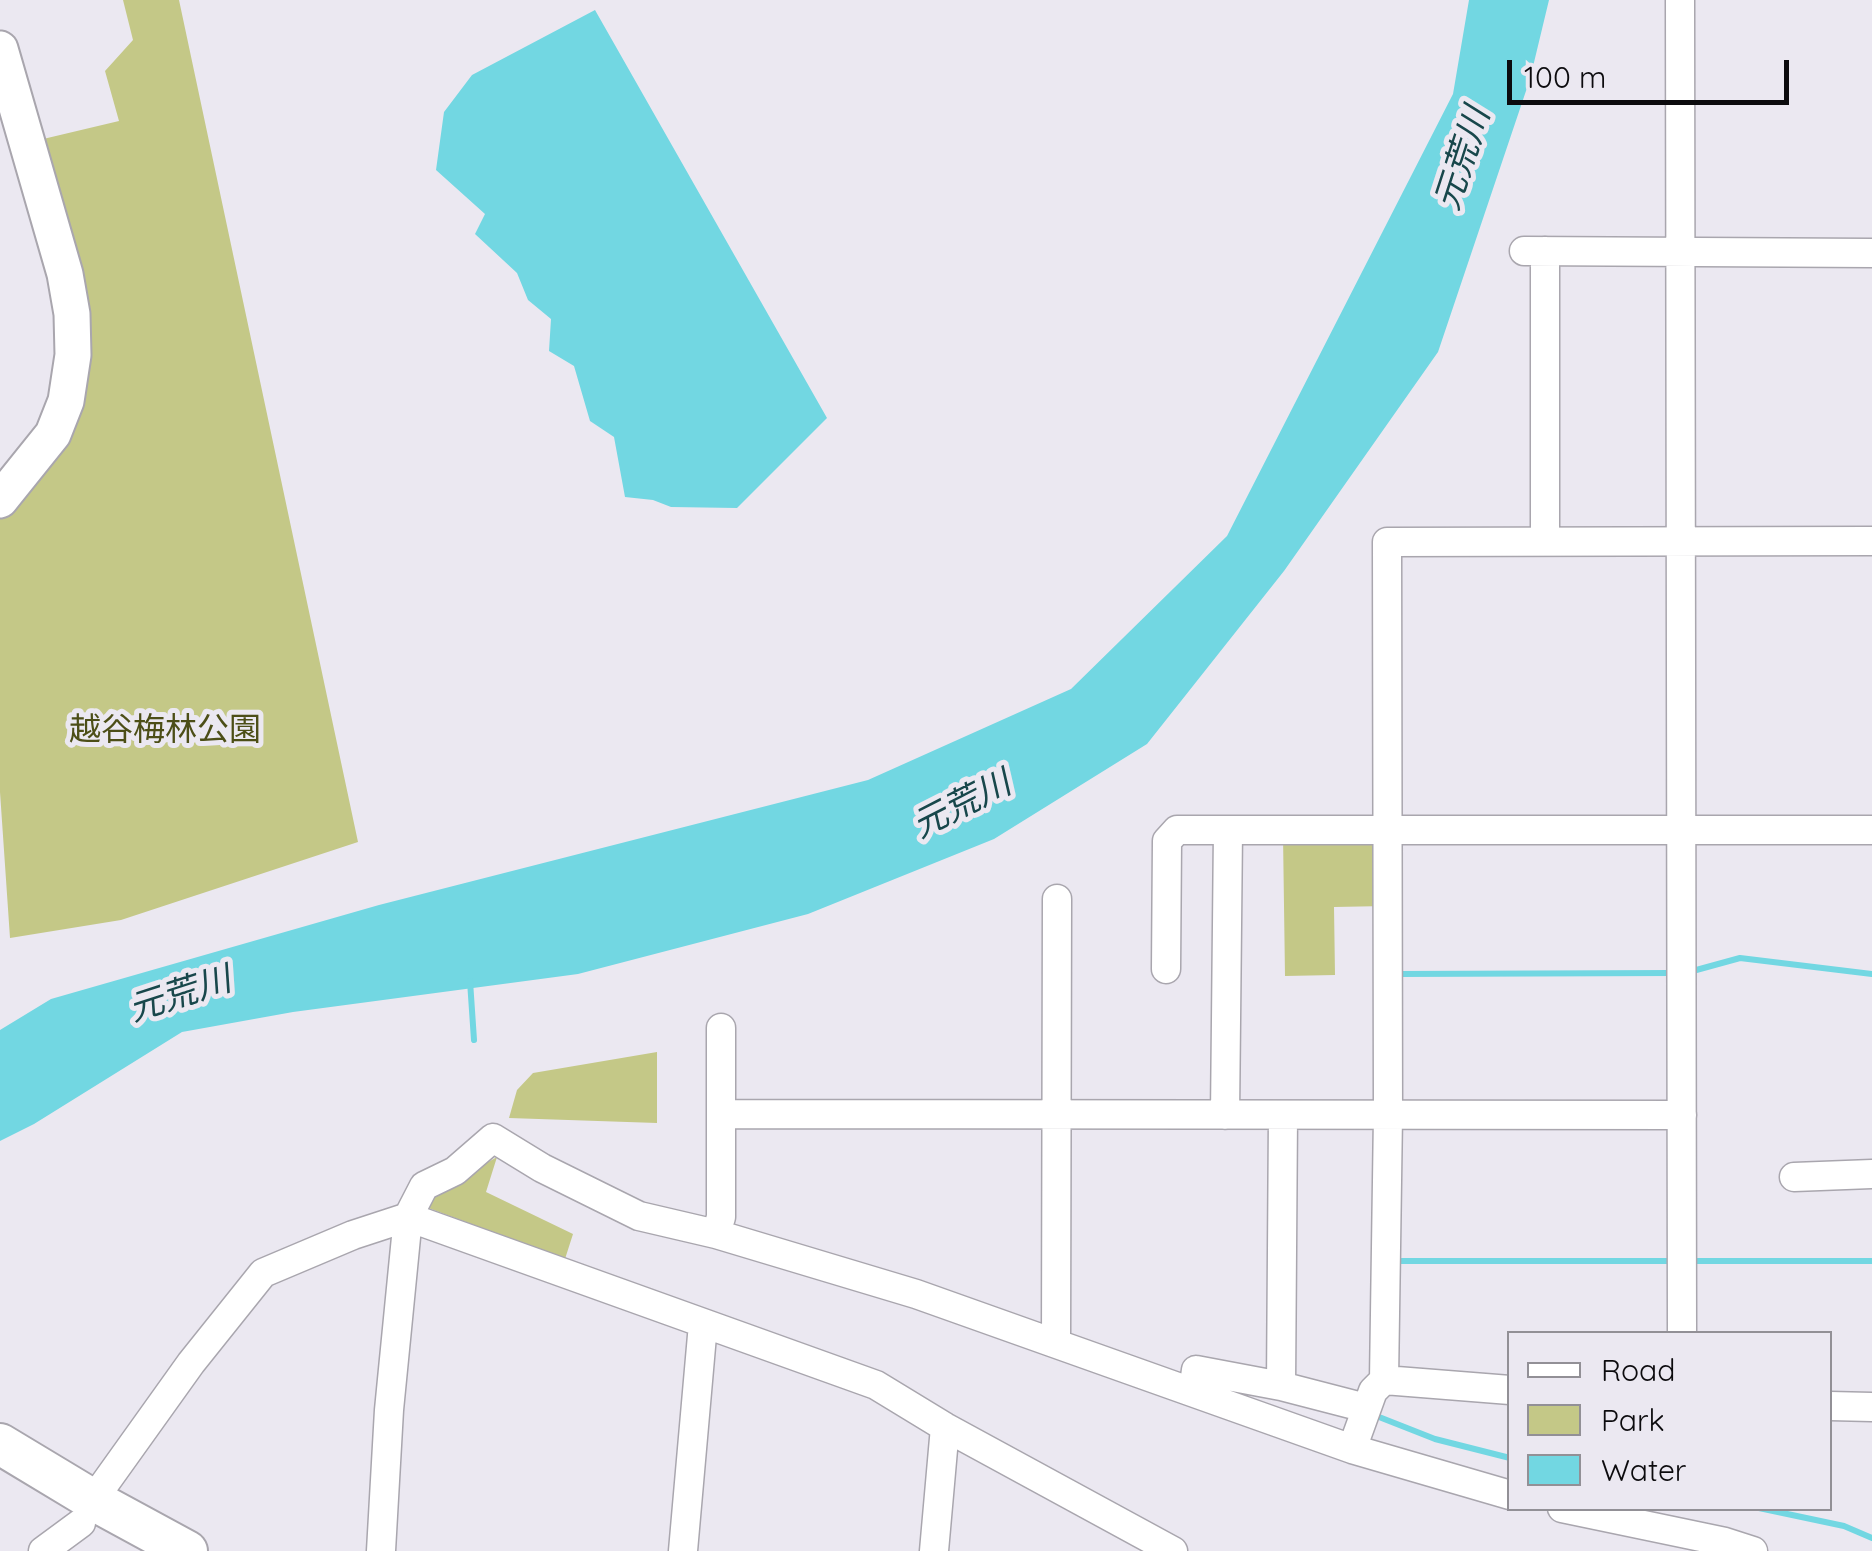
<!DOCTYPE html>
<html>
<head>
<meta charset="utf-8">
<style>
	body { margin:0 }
	#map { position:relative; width:1872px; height:1551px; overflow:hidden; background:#ebe8f1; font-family:Quicksand,sans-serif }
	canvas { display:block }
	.legend { position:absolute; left:1507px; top:1331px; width:325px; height:180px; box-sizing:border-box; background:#ebe8f1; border:2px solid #929096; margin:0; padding:12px 18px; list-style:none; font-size:30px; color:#0c0b0e }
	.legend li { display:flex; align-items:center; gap:20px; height:50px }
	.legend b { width:50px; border:2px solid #929096 }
	.scale { position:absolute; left:1507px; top:60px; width:282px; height:45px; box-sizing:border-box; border:5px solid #0c0b0e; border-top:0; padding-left:12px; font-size:30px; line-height:35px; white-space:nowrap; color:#0c0b0e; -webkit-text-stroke:8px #ebe8f1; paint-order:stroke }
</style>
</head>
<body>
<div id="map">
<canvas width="1872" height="1551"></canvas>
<ul class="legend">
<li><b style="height:12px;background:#fff"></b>Road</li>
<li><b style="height:28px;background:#c4c887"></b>Park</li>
<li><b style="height:28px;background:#72d7e2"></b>Water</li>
</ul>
<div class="scale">100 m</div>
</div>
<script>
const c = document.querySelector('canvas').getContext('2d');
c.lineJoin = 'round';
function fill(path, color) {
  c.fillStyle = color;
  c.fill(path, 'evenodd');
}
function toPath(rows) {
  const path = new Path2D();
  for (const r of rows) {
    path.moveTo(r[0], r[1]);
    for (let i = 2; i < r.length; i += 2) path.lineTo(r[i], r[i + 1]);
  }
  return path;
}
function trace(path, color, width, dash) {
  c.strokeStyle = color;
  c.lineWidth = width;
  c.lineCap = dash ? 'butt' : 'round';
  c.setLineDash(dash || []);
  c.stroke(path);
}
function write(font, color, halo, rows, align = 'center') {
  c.font = font + ' Quicksand,"Noto Sans JP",sans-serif';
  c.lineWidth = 10;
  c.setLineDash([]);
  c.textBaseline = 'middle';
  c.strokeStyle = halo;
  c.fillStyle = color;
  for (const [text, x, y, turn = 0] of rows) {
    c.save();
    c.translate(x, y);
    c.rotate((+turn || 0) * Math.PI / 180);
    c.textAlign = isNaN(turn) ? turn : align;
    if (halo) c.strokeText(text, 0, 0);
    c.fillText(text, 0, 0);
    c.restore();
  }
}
fill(toPath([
	[123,0,179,0,358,842,121,920,10,938,0,792,0,516,76,407,39,140,119,121,105,71,133,40],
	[1385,833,1386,906,1334,907,1335,975,1285,976,1283,835],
	[657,1052,657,1123,509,1118,517,1090,533,1073],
	[497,1157,486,1192,573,1234,565,1259,423,1206,429,1196]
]), '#c4c887');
fill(toPath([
	[1469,0,1549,0,1530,79,1438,352,1284,571,1147,744,994,839,808,914,578,974,293,1012,182,1032,34,1124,0,1141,0,1030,51,999,379,905,868,780,1071,689,1227,536,1453,94],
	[595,10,827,418,737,508,671,507,653,500,625,497,614,437,590,421,574,366,549,351,551,319,528,300,517,273,475,234,485,214,436,170,444,112,472,75]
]), '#72d7e2');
trace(toPath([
	[1689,972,1740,958,1872,974],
	[1398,974,1672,973],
	[470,981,474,1040],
	[1397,1261,1675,1261],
	[1688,1261,1872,1261],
	[1374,1415,1435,1439,1510,1458],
	[1759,1508,1844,1526,1872,1538]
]), '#72d7e2', 6);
const minor = toPath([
	[1680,0,1682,1334],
	[1524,251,1872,253],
	[1545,541,1545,251],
	[1166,969,1167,841,1177,830,1872,830],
	[721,1114,721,1028],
	[1225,1115,1228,830],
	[1794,1177,1872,1174],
	[716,1234,721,1217,721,1114,1682,1115],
	[1056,1342,1057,899],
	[1384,1380,1388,1115,1387,542,1872,541],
	[1281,1386,1366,1408],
	[1193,1392,1196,1370,1281,1386,1283,1115],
	[1830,1406,1872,1407],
	[1352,1449,1373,1391,1384,1380,1510,1390],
	[93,1500,191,1363,263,1273,353,1235,408,1217,876,1385,945,1427,1173,1551],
	[1562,1508,1725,1542,1753,1551],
	[43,1551,81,1523],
	[381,1551,389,1410,408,1217,424,1186,455,1171,493,1138,542,1168,639,1216,716,1234,916,1294,1352,1449,1510,1495],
	[683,1551,703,1324],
	[934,1551,945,1427]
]);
const major = toPath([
	[0,49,65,274,72,314,73,355,66,401,53,434,0,500]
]);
const highway = toPath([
	[0,1444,93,1500,187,1551]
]);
trace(minor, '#a9a6ae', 31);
trace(major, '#a9a6ae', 39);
trace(highway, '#a9a6ae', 44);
trace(minor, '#fff', 28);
trace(major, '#fff', 35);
trace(highway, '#fff', 40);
write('32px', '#4c4e17', '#ebe8f1', [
	["越谷梅林公園",165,730]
]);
write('italic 35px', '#18474b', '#ebe8f1', [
	["元荒川",1463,159,-72],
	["元荒川",962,805,-27],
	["元荒川",180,995,-18]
]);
</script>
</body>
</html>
